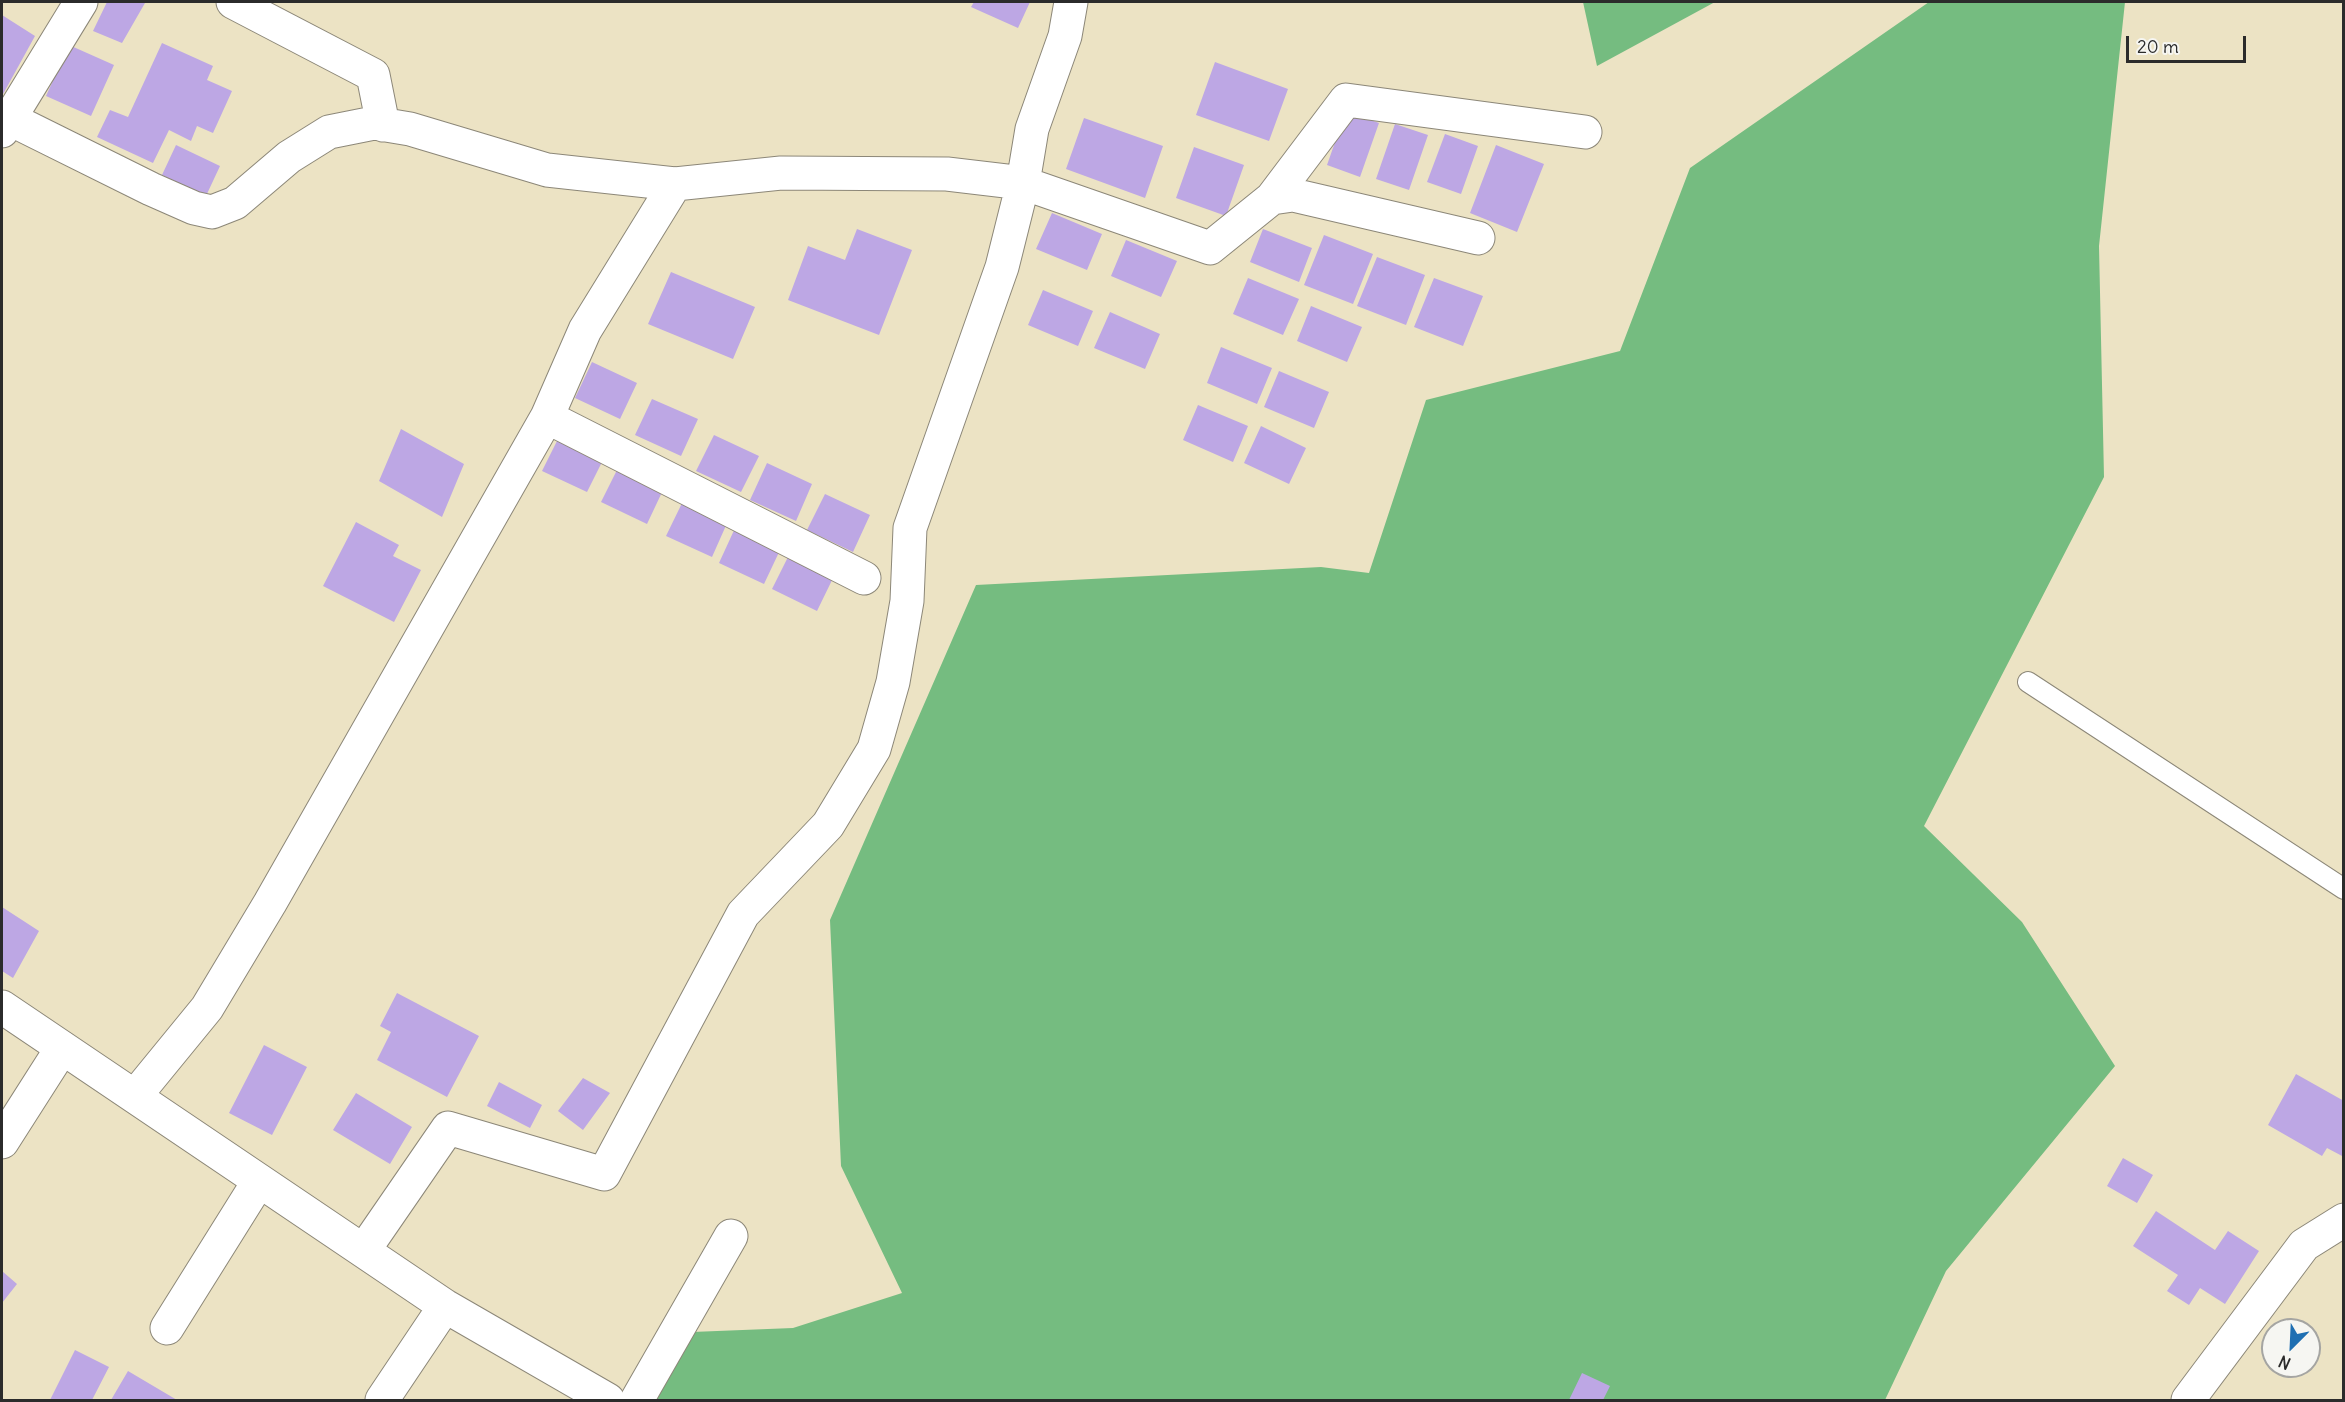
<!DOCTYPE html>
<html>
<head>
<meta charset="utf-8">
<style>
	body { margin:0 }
	#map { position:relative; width:2345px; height:1402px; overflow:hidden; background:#ece3c4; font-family:Delius,sans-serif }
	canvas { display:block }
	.frame { position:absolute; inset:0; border:3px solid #2b2b2b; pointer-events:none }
	.north { position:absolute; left:2261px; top:1318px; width:60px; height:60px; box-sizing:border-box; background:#f6f6f2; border:2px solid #a5a5a2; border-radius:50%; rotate:204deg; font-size:16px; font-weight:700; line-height:24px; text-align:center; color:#2b2b2b }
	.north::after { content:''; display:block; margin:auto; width:21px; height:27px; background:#1f6fb2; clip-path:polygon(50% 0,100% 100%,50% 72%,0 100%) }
	.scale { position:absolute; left:2126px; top:36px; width:120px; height:27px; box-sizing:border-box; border:3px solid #2b2b2b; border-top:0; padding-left:8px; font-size:18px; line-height:21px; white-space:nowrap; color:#2b2b2b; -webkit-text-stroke:4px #f6f6f2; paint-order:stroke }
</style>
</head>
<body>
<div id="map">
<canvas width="2345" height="1402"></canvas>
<div class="frame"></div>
<div class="north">N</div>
<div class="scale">20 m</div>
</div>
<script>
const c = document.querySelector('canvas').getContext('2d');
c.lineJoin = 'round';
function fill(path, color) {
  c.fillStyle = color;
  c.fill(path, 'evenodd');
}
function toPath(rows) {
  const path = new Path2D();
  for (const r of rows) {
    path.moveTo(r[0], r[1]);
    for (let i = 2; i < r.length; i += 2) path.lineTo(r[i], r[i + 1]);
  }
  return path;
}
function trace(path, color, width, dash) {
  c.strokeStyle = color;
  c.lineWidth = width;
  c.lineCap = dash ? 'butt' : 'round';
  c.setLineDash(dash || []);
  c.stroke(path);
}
fill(toPath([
	[1583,2,1715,2,1597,66],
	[1929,2,2125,2,2099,246,2104,477,1924,826,2022,922,2115,1066,1946,1271,1885,1400,623,1400,692,1332,793,1328,902,1293,841,1166,830,920,976,585,1321,567,1369,573,1426,400,1620,351,1690,168]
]), '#75bc80');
fill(toPath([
	[107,2,145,3,122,43,93,31],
	[974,2,1030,2,1018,28,971,7],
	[2,15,35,36,2,96],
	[162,43,213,66,207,80,232,91,213,133,197,126,191,141,169,130,153,163,97,137,110,110,128,117],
	[69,45,114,65,91,116,46,96],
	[1215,62,1288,89,1269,141,1196,115],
	[1346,111,1379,123,1360,177,1327,165],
	[1084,118,1163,146,1145,198,1066,169],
	[1395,124,1428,135,1409,190,1376,179],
	[1445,134,1478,146,1461,194,1427,182],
	[176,145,220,166,206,196,162,175],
	[1496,145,1544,164,1517,232,1470,213],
	[1194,147,1244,165,1226,216,1176,198],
	[1052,213,1102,234,1087,270,1036,249],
	[857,229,912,250,879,335,788,300,808,246,845,260],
	[1263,229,1312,248,1299,282,1250,262],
	[1324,235,1373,254,1353,304,1304,285],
	[1126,240,1177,261,1161,297,1111,276],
	[1377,257,1425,275,1406,325,1357,306],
	[671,272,755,307,733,359,648,324],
	[1248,278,1299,299,1283,335,1233,314],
	[1434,278,1483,296,1463,346,1414,327],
	[1043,290,1093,311,1078,346,1028,325],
	[1311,306,1362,327,1347,362,1297,341],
	[1110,312,1160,334,1145,369,1094,348],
	[1221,347,1272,368,1257,404,1207,383],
	[592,362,637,383,620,419,575,398],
	[1279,371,1329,392,1314,428,1264,407],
	[652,399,698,419,681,456,635,435],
	[1198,405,1248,426,1233,462,1183,440],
	[1261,426,1306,448,1289,484,1244,463],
	[401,429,464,464,442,517,379,481],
	[560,435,605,456,587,492,542,471],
	[714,435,759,456,741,492,696,471],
	[767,463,812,484,796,521,750,500],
	[619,466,664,488,647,524,601,502],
	[825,494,870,515,853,552,807,530],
	[684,499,728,521,712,557,666,536],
	[356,522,399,545,393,556,421,570,394,622,323,586],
	[736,526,781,548,764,584,719,563],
	[790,553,835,574,817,611,772,589],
	[2,907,39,931,13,978,2,971],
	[397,993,479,1036,447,1097,377,1060,391,1032,380,1026],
	[264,1045,307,1067,272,1135,229,1113],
	[2296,1074,2344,1101,2344,1157,2327,1148,2322,1156,2268,1125],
	[583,1078,610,1093,583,1130,558,1111],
	[499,1082,542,1105,530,1128,487,1106],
	[356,1093,412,1127,390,1164,333,1130],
	[2123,1158,2153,1175,2137,1203,2107,1186],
	[2156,1211,2215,1250,2228,1231,2259,1251,2225,1304,2200,1288,2189,1305,2167,1291,2178,1275,2133,1246],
	[2,1271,17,1284,2,1303],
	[75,1350,109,1367,92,1400,50,1400],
	[128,1371,177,1400,111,1400],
	[1582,1373,1610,1386,1603,1400,1569,1400]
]), '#bda7e4');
const service = toPath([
	[2028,682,2344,889]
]);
const minor = toPath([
	[233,2,373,75,383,125],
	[2,115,151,189,194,208,212,212,235,203,289,157,329,132,374,123,410,129,547,170,675,184,781,173,947,174,1023,183,1210,248,1272,198,1346,100,1585,132],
	[2,131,81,2],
	[1272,198,1293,195,1478,238],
	[547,417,864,578],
	[135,1096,207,1008,270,903,547,417,585,330,675,184],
	[2,1142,62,1048],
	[364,1250,448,1128,604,1174,743,914,828,825,874,749,893,682,907,601,910,528,1002,267,1023,183,1032,129,1065,36,1071,2],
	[167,1328,259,1181],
	[637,1400,731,1236],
	[2188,1400,2304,1245,2344,1220]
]);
const tertiary = toPath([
	[2,1007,445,1306,608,1400],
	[382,1400,445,1306]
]);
trace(service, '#8c8778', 22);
trace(minor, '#8c8778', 35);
trace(tertiary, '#8c8778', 35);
trace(service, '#fff', 20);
trace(minor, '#fff', 33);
trace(tertiary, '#fff', 33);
</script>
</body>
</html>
